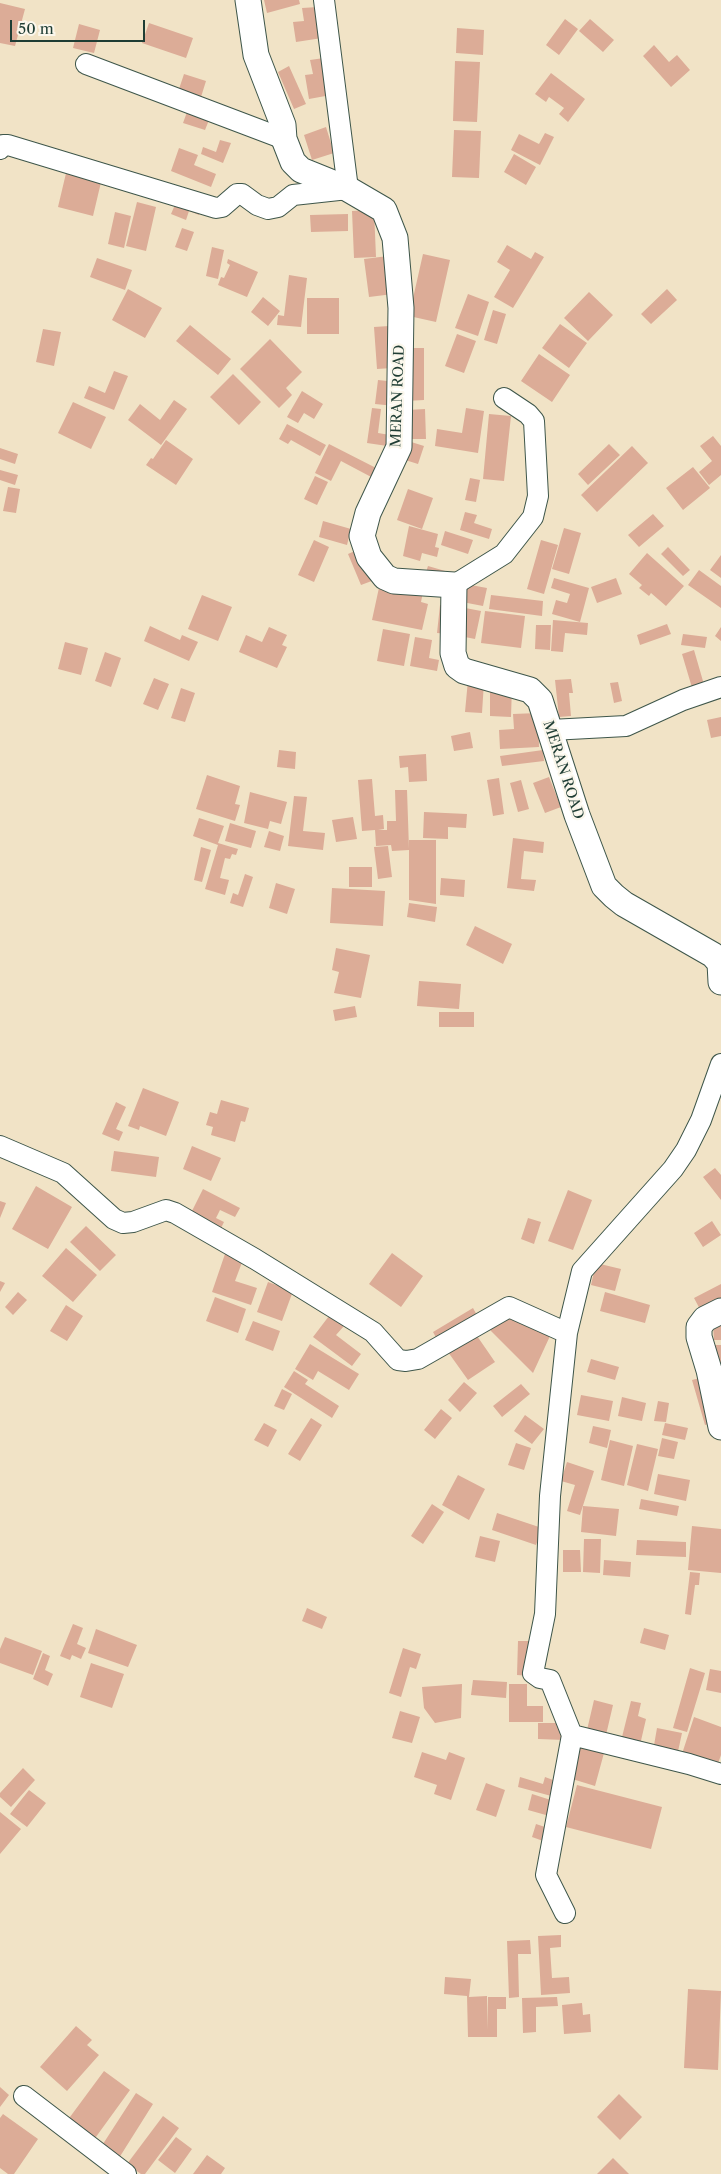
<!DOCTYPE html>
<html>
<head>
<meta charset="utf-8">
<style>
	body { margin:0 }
	#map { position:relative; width:721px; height:2174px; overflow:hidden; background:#f1e3c6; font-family:"Libre Caslon Text",serif }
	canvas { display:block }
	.scale { position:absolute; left:10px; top:20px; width:135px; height:22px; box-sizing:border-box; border:2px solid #1f3d34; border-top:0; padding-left:6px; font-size:15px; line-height:18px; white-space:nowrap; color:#1f3d34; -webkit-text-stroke:4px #fbf7ec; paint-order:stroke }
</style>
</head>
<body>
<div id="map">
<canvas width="721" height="2174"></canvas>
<div class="scale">50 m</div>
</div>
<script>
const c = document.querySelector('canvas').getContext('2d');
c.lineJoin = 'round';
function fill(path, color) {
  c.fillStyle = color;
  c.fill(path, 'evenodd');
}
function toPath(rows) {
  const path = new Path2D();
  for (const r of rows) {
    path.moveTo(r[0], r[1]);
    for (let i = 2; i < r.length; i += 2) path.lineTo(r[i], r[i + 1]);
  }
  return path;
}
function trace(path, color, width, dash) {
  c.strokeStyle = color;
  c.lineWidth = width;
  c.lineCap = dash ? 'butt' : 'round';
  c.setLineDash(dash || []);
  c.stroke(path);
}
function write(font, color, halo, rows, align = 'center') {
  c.font = font + ' "Libre Caslon Text",serif';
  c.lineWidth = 4.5;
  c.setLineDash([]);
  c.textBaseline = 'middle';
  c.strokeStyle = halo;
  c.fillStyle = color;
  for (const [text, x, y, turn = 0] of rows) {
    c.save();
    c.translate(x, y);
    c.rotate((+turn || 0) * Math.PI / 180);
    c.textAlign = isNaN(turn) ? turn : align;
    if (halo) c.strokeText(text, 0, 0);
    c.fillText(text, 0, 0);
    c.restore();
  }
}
fill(toPath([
	[264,0,299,0,300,4,267,13],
	[0,3,25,9,15,46,0,43],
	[318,7,322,38,296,42,293,22,304,21,302,8],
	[565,19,578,29,559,55,546,45],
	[590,19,614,40,603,52,579,31],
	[149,23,193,38,186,58,142,43],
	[79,24,100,30,94,53,73,48],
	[457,28,484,30,483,55,456,53],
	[654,45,669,62,677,55,690,70,671,87,643,56],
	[324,58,331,95,309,99,305,75,313,74,310,60],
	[455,61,480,62,477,122,453,121],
	[289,66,306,104,294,109,278,72],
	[551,73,585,99,568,122,559,114,564,108,549,97,546,102,535,94],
	[184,74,206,81,201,97,179,89],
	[187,112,209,120,205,130,183,123],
	[326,127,334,153,312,160,304,135],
	[454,130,481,131,479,178,452,177],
	[545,133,554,137,540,165,511,150,519,134,539,144],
	[220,140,231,143,223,163,201,154,203,147,216,152],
	[179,148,198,155,194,165,216,174,211,187,171,171],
	[514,154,536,167,526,185,504,172],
	[67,169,102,178,93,216,58,207],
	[177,200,201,209,199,215,189,211,186,220,171,214],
	[137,202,156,207,146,251,126,246],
	[374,210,376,257,354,258,352,211],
	[115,212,131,216,124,248,108,244],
	[348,214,348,231,311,232,310,215],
	[182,228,194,232,187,251,175,247],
	[507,245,531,259,535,252,544,257,513,308,494,297,510,270,497,262],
	[212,247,224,250,218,279,206,276],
	[423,254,450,260,436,322,409,316],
	[388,256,393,294,369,297,364,259],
	[97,258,132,270,125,290,90,277],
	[228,259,258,272,247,297,218,285,221,277,224,278,230,265,227,263],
	[289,275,307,278,301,327,277,325,278,315,284,316],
	[128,289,162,308,145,338,112,320],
	[667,289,677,300,651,324,641,314],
	[589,292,613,315,588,341,564,318],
	[468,294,489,302,478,336,455,328],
	[263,297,280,311,268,326,251,312],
	[307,298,339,298,339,334,307,334],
	[493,310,506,314,497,344,484,340],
	[560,324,587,343,569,368,542,348],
	[190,325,231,359,218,375,176,341],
	[389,326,392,368,377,369,374,327],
	[43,329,61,332,54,366,36,362],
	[457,334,476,341,464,373,445,366],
	[270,339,302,372,286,388,292,395,279,408,240,369],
	[406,348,424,348,424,400,405,401],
	[539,354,570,375,552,402,521,381],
	[114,371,128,376,114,410,84,398,89,386,105,393],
	[233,374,261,402,239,425,210,397],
	[378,380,397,382,395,406,375,404],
	[302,391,323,404,314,419,304,413,298,423,287,417],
	[174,400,187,409,161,445,128,420,140,404,160,420],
	[73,402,106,417,91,449,58,433],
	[372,408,381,409,378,433,396,436,394,447,367,443],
	[466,408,484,411,478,453,435,446,437,429,462,433],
	[425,409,426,439,409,439,408,410],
	[489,414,511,416,504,481,483,479],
	[287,424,326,445,320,456,291,440,288,444,279,439],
	[713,436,721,446,721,475,709,485,699,472,712,461,700,446],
	[166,440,193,459,176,485,146,465,151,458,153,459],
	[408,441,424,446,418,464,402,459],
	[329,444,380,470,375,479,341,461,331,481,315,473],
	[609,444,620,455,588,485,578,474],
	[632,446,648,463,597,512,581,495],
	[0,448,18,454,15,464,0,459],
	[693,467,710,488,683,510,666,488],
	[0,470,18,475,15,485,0,480],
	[315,476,328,482,317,505,304,499],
	[470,478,480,480,476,502,465,500],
	[8,487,20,489,16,513,3,511],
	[408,489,433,498,422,529,397,520],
	[465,512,477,515,474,523,492,529,489,539,460,530],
	[653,514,664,526,639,547,628,535],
	[323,521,351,529,347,545,319,537],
	[409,526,438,534,435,547,439,548,437,557,422,553,420,561,403,556],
	[564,528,581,533,569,574,552,569],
	[445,531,473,540,468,554,441,545],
	[314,540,329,547,314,582,298,575],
	[541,540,558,545,544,594,527,589],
	[364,547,377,579,361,585,348,554],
	[668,547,690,570,683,576,661,554],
	[647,553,684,586,666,606,651,593,649,596,639,588,642,585,629,574],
	[721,555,721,578,710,570],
	[428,566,452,573,425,575],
	[699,570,721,586,721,608,688,585],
	[554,578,589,588,580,622,552,614,556,600,567,603,570,594,551,588],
	[616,578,622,594,597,603,591,587],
	[380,583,423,592,421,602,428,604,422,630,372,620],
	[460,583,487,588,483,606,457,601],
	[202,595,232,607,218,641,188,629],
	[491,595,543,601,542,616,489,609],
	[440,605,452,607,450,634,437,633],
	[460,607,481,611,475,639,455,635],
	[485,611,525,616,521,648,481,643],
	[553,620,588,623,587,635,565,633,563,652,551,651],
	[667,624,671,634,640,645,637,635],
	[536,625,551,625,550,650,535,649],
	[150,626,180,640,182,635,198,642,189,661,144,641],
	[269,627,287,635,282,645,287,647,277,668,239,652,246,635,262,642],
	[721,627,721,641,715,636],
	[383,629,410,634,404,666,377,661],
	[683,634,707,637,705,648,681,645],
	[415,637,432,640,429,658,439,660,437,671,410,666],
	[65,642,88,648,81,675,58,669],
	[694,650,705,688,693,691,682,654],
	[105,652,121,658,111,687,95,681],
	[154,678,169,684,158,710,143,704],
	[571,679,573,693,569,693,571,716,559,717,555,680],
	[468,680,484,682,482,713,465,712],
	[618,682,622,701,614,703,610,683],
	[490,686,512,686,511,717,490,716],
	[181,688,195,693,185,722,171,718],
	[538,713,539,747,500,749,499,730,514,729,513,714],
	[721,717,721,736,711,738,707,720],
	[470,732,473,748,454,751,451,736],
	[279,750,296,752,295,769,277,767],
	[543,750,544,761,502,766,500,756],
	[426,754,427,781,409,782,408,767,400,768,399,756],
	[207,775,240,786,235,804,240,805,235,821,196,809],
	[549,777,561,807,545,813,533,783],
	[499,778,504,814,493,816,487,780],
	[372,779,375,816,383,815,384,829,378,830,387,830,387,821,396,821,395,790,407,790,409,849,409,840,436,840,436,904,409,900,409,850,392,851,391,845,376,846,375,830,362,831,358,780],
	[521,780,529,809,518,812,510,783],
	[250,792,287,802,281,824,270,821,268,829,244,823],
	[294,796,307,797,303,831,325,833,323,850,288,846],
	[424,812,467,814,466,828,448,827,448,839,423,838],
	[353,817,357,839,336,842,332,820],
	[199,818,224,826,218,843,238,849,236,855,232,854,230,859,225,858,220,878,229,880,225,895,205,889,218,845,193,836],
	[230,823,256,831,251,848,225,841],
	[269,831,284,836,280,851,264,847],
	[513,838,544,842,543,853,524,851,521,879,536,880,534,891,507,888],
	[388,846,392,877,378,879,374,847],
	[201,847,211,850,202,882,194,880],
	[349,867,372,867,372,887,349,887],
	[245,874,253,877,243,907,230,903,233,893,238,895],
	[441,878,465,880,464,897,440,895],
	[276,883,295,889,287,914,269,908],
	[332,888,385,891,383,926,330,923],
	[409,903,437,907,435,922,407,917],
	[475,926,512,944,503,964,466,945],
	[336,948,370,955,361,998,334,993,339,972,332,970],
	[419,981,461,984,459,1009,417,1006],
	[355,1006,357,1017,335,1021,333,1010],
	[439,1012,474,1012,474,1027,439,1027],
	[143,1088,179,1102,166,1136,140,1126,139,1130,128,1126],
	[221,1100,249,1108,245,1122,241,1121,235,1142,211,1135,213,1127,206,1125,210,1112,217,1114],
	[116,1102,126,1107,116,1129,123,1132,119,1141,102,1134],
	[192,1146,221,1158,211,1181,183,1169],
	[114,1151,159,1157,156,1177,111,1171],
	[715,1168,721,1175,721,1200,703,1177],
	[36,1186,72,1207,48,1249,12,1229],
	[203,1189,240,1208,235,1217,220,1210,216,1218,224,1222,221,1228,191,1213],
	[568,1190,592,1200,573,1250,548,1241],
	[0,1201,6,1203,0,1218],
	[528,1218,541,1222,534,1244,521,1239],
	[712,1221,721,1235,703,1247,694,1233],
	[86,1226,116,1255,100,1271,70,1242],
	[66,1248,97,1275,73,1302,42,1276],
	[226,1251,244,1257,235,1281,257,1288,251,1305,212,1292],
	[392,1253,423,1276,401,1307,369,1284],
	[596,1263,621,1269,615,1291,591,1285],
	[0,1281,5,1283,0,1292],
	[268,1282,293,1291,282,1321,257,1312],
	[721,1284,721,1303,702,1313,694,1298],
	[18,1292,27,1300,13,1315,5,1307],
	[605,1292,650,1305,645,1323,600,1311],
	[215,1297,246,1309,238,1333,206,1321],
	[66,1305,83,1316,67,1341,50,1331],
	[473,1308,479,1319,439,1343,433,1332],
	[329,1316,344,1326,336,1335,361,1354,352,1366,313,1337],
	[512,1317,550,1336,533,1373,489,1329],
	[253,1321,280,1331,273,1351,245,1340],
	[713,1324,721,1324,721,1340,714,1340],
	[475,1333,495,1362,468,1380,448,1352],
	[310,1344,359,1374,349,1390,318,1371,313,1380,295,1369],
	[713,1345,721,1345,721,1365,713,1365],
	[591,1359,619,1367,615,1380,587,1372],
	[294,1371,308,1380,305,1384,339,1406,332,1418,284,1387],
	[704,1377,717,1422,705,1425,692,1380],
	[464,1382,477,1393,460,1412,448,1400],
	[521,1384,530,1394,502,1417,493,1406],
	[282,1389,292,1394,284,1410,274,1406],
	[581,1395,613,1401,609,1421,577,1415],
	[622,1397,646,1403,642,1421,618,1416],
	[658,1401,669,1403,666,1422,654,1421],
	[441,1409,452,1418,435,1439,424,1430],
	[525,1415,544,1429,532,1444,514,1431],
	[311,1418,322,1425,300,1461,288,1454],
	[264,1423,277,1430,268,1447,254,1440],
	[665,1423,688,1428,685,1440,662,1435],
	[593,1426,611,1430,607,1448,589,1443],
	[662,1438,678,1442,674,1459,658,1456],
	[610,1440,633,1446,624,1486,601,1480],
	[516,1443,531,1448,524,1470,508,1465],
	[637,1444,658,1449,648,1491,627,1485],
	[567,1462,594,1471,580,1515,567,1511,575,1485,561,1481],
	[658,1474,690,1480,686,1501,654,1494],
	[458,1475,485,1489,469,1520,442,1505],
	[641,1499,679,1506,677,1516,639,1509],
	[432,1504,444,1512,423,1544,411,1536],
	[583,1506,619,1509,616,1536,581,1532],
	[497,1513,542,1528,536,1545,492,1530],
	[692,1526,721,1529,721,1573,688,1570],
	[480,1536,500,1541,495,1562,475,1557],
	[584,1539,601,1539,600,1573,583,1572],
	[637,1540,686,1542,686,1557,636,1555],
	[563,1550,580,1550,581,1572,563,1572],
	[604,1560,631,1562,630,1577,603,1575],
	[690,1572,700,1573,699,1585,695,1585,691,1615,685,1614],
	[307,1608,327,1617,322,1629,302,1621],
	[73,1624,83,1628,77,1644,86,1648,81,1659,72,1655,70,1660,60,1656],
	[644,1628,669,1635,665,1650,640,1643],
	[96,1629,137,1645,128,1667,88,1653],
	[5,1637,42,1651,33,1675,0,1663,0,1649],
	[518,1641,532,1641,531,1676,517,1675],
	[403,1648,421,1654,416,1669,410,1667,401,1697,389,1693],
	[43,1653,50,1656,45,1670,53,1674,48,1686,33,1679],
	[91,1663,124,1674,112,1708,80,1697],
	[690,1668,705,1673,687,1732,673,1728],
	[710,1669,721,1671,721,1693,706,1690],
	[473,1680,507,1682,506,1698,471,1695],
	[462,1684,461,1718,435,1723,424,1708,422,1687],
	[509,1684,527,1684,527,1706,543,1706,543,1722,509,1722],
	[594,1700,613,1705,606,1735,587,1730],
	[631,1701,641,1703,638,1716,646,1719,640,1745,621,1741],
	[400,1711,420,1717,412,1743,392,1738],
	[694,1717,721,1727,721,1755,716,1769,681,1757],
	[538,1723,564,1723,564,1740,538,1739],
	[657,1728,682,1733,677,1756,653,1751],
	[577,1746,604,1753,595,1786,569,1778],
	[422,1752,446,1760,449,1752,465,1758,451,1800,434,1794,437,1785,414,1777],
	[23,1768,35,1780,11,1807,0,1797,0,1793],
	[520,1777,543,1784,545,1777,553,1780,552,1783,558,1785,555,1797,518,1787],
	[486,1783,505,1790,496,1817,476,1810],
	[577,1785,662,1807,651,1849,566,1827],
	[29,1790,46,1803,27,1827,10,1814],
	[532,1794,557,1802,553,1817,528,1810],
	[0,1812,21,1829,0,1854],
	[536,1824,551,1829,546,1842,532,1837],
	[561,1935,561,1947,550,1948,552,1978,569,1977,570,1993,541,1995,538,1936],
	[530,1940,531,1954,518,1954,519,1997,509,1998,507,1941],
	[445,1977,471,1979,469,1997,487,1996,488,2030,488,1997,506,1997,506,2009,497,2009,497,2037,468,2037,467,1996,444,1994],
	[688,1989,721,1991,718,2070,684,2068],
	[557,1997,558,2006,536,2007,536,2032,523,2033,522,1998],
	[582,2003,583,2015,590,2014,591,2032,564,2034,562,2005],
	[76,2026,92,2040,87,2045,99,2055,67,2091,40,2067],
	[104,2071,130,2090,93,2141,67,2121],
	[0,2087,9,2095,0,2107],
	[136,2093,153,2104,119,2158,101,2147],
	[619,2094,642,2117,620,2140,597,2117],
	[3,2114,38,2139,14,2174,8,2174,0,2168,0,2118],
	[163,2116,179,2128,145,2174,141,2174,127,2164],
	[176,2137,192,2149,175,2173,158,2160],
	[207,2155,225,2168,221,2174,193,2174],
	[613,2158,629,2174,597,2174]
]), '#dcac97');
const minor = toPath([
	[86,64,284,139],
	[0,149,3,145,8,145,216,208,222,207,237,194,242,194,257,205,268,209,278,207,293,195,348,189,324,0],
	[454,585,504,554,533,517,538,496,534,421,528,414,504,398],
	[551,730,626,726,683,700,721,687],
	[0,1146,63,1173,114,1219,123,1223,133,1222,166,1210,175,1213,255,1259,373,1332,398,1360,406,1361,418,1359,509,1307,567,1333],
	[572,1735,689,1764,721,1774],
	[565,1913,546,1875,572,1735,550,1680,540,1678,533,1673,545,1614,550,1496,567,1333,582,1271,673,1169,686,1150,701,1120,721,1064],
	[24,2096,126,2174]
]);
const tertiary = toPath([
	[248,0,256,55,283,125,284,139,293,162,301,170,348,189,384,210,395,238,401,308,399,447,368,513,362,536,369,557,385,577,394,581,454,585,453,653,457,666,464,671,530,690,540,700,577,815,604,886,614,896,624,904,713,955,720,963,721,982],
	[721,1311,705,1319,699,1327,699,1337,709,1370,721,1427]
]);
trace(minor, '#3e564a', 22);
trace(tertiary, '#3e564a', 27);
trace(minor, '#fff', 20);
trace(tertiary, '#fff', 25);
write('14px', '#1f3d34', '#fbf7ec', [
	["MERAN ROAD",398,396,-88],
	["MERAN ROAD",563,770,72]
]);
</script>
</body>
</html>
